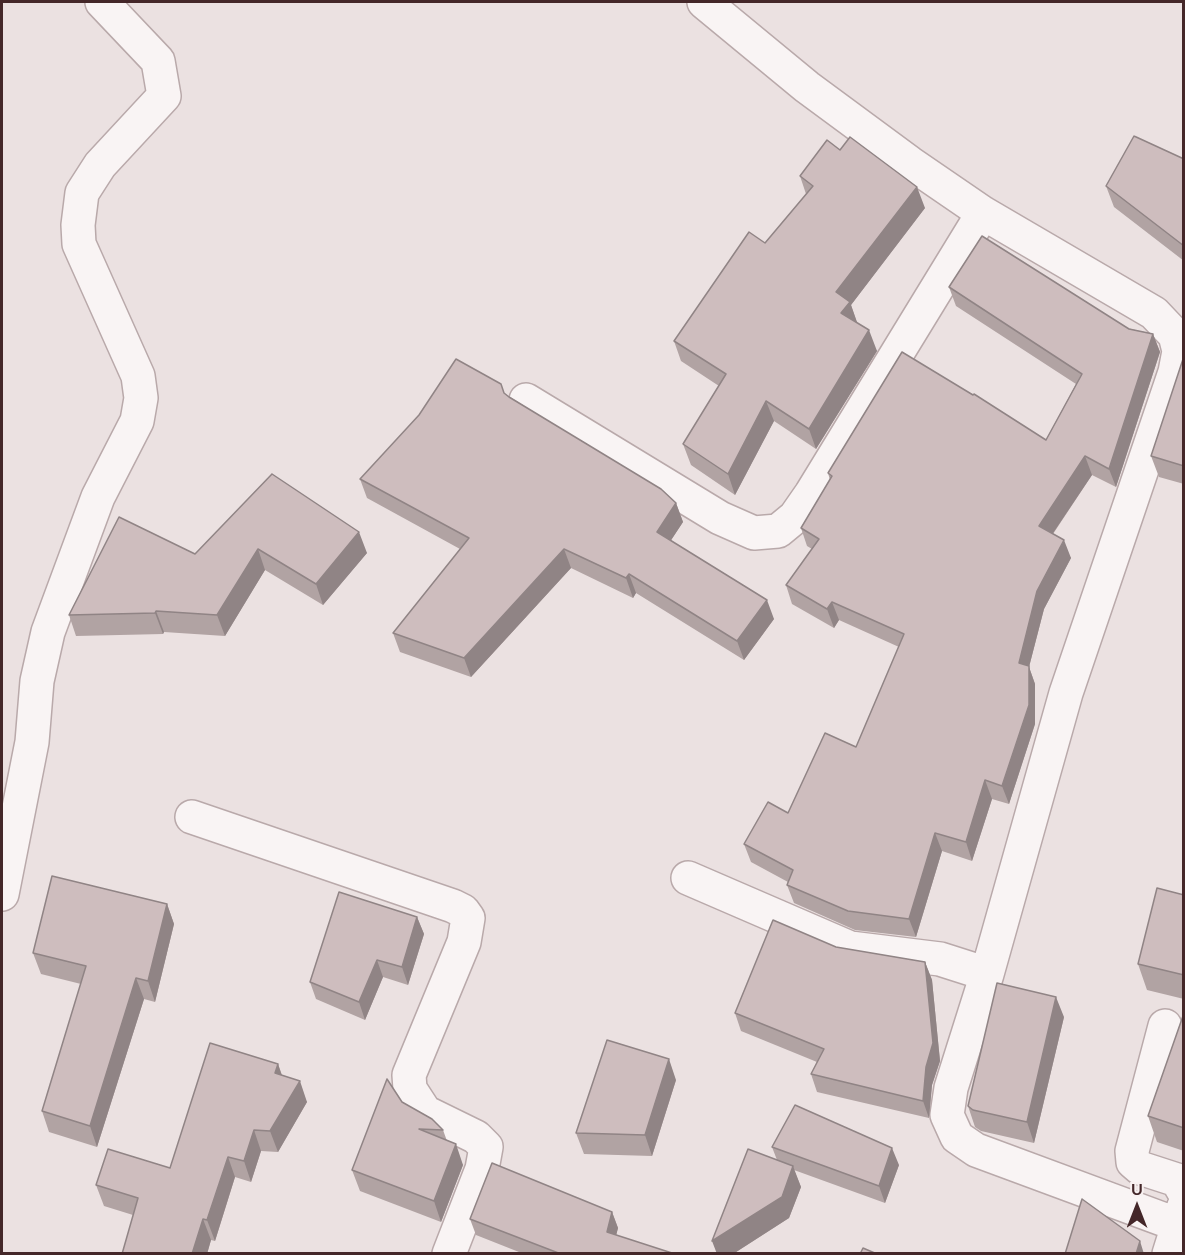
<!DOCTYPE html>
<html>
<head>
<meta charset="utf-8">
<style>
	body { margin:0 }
	#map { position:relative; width:1185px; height:1255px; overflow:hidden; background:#ebe1e1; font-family:Lato,sans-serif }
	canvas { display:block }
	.frame { position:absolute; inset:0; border:3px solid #442729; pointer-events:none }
	.north { position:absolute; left:1107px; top:1177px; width:60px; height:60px; -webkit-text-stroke:4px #f8f1f1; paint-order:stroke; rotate:0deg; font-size:16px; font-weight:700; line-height:24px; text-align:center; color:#442729 }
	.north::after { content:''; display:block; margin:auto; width:21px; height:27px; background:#442729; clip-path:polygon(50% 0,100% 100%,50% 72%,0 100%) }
</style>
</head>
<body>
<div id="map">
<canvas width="1185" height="1255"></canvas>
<div class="frame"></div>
<div class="north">U</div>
</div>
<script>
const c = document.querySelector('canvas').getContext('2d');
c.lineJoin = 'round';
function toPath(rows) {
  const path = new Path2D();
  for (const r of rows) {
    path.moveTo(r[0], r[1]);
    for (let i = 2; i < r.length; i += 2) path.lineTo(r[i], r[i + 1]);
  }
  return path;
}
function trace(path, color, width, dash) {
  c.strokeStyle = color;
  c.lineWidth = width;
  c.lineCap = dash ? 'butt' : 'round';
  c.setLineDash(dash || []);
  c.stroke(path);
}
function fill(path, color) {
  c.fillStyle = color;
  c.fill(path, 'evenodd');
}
const minor = toPath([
	[704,2,807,87,910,163,983,213,1154,313,1175,335,1179,351,1175,372,1066,693,987,974,951,1088,947,1115,957,1137,976,1150,1184,1227],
	[526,400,720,518,754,533,778,531,795,517,811,494,983,213],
	[192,817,453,906,463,911,468,918,464,942,409,1075,410,1089,425,1112,476,1137,486,1147,482,1169,449,1254],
	[688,878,850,948,940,959,987,974],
	[2,894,32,742,37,681,48,632,98,497,137,421,141,398,138,376,79,244,78,225,82,193,100,165,164,96,158,61,102,2],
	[1165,1026,1132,1151,1133,1162,1140,1168,1177,1180,1184,1192],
	[1169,1254,1184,1206]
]);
trace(minor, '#b9a9aa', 36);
trace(minor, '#f9f4f4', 33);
fill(toPath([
	[840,150,925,208,851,305,857,323,877,351,816,449,774,421,735,495,691,465,683,444,719,386,681,361,674,341,765,243,806,194,800,176],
	[1184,159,1184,261,1114,207,1106,186],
	[949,287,1153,334,1160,352,1116,487,1092,475,1053,534,1071,558,1044,609,1029,667,1035,684,1035,724,1009,804,992,799,972,861,942,851,916,937,855,930,794,903,787,885,788,882,751,862,744,844,788,813,856,747,899,647,839,620,834,628,792,604,786,585,812,549,807,546,801,528,830,480,828,473,1046,440,1076,384,956,306],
	[1184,356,1184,484,1159,477,1151,456],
	[504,393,676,503,683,522,671,540,774,619,744,660,636,593,633,598,571,568,471,677,400,652,393,633,460,549,367,498,360,479],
	[272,474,367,553,323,605,265,570,225,636,164,632,163,634,76,636,69,615,195,554],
	[1184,895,1184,999,1147,990,1138,964],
	[167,904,174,924,155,1002,144,999,97,1147,49,1132,42,1111,81,984,41,974,33,953],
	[417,917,424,934,408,985,383,977,365,1020,316,999,310,982],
	[836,947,925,962,932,980,940,1061,932,1085,929,1118,817,1092,811,1074,817,1062,741,1031,735,1013],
	[1184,1013,1184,1151,1157,1142,1148,1116],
	[1064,1017,1034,1143,981,1131,975,1127,968,1106],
	[278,1064,282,1075,307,1102,278,1152,261,1151,251,1182,235,1177,215,1241,211,1240,207,1254,122,1254,133,1215,104,1206,96,1185,170,1168],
	[676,1080,652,1156,584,1154,576,1133],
	[402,1102,443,1130,447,1141,463,1165,441,1222,360,1191,352,1170],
	[772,1147,899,1165,885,1203,794,1170,801,1187,789,1218,733,1254,717,1254,777,1160],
	[612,1212,618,1228,616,1235,675,1254,524,1254,476,1235,470,1219]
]), '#b1a3a3');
fill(toPath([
	[917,187,925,208,851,305,857,322,849,334,841,313,836,292],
	[869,330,877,351,816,449,809,429],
	[1153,334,1160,352,1116,487,1109,469],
	[766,401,774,421,735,495,728,474],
	[1085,456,1092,475,1045,545,1039,526],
	[676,503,683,522,664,551,657,532],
	[359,532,367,553,323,605,316,584],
	[1064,540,1071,558,1044,609,1029,667,1035,684,1035,724,1009,804,1002,786,1019,663,1037,591],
	[258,549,265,570,225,636,217,615],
	[564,549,571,568,471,677,464,658],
	[629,574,636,593,633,598,626,578],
	[767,600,774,619,744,660,737,641],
	[832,602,839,620,834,628,827,609],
	[156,611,164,632,163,634,155,613],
	[985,780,992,799,972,861,966,842],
	[935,833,942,851,916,937,909,919],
	[167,904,174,924,155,1002,148,981],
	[417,917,424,934,408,985,402,967],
	[377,960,383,977,365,1020,359,1002],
	[925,962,932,980,940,1061,932,1085,929,1118,923,1101],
	[136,978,144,999,97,1147,90,1126],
	[1056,997,1064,1017,1034,1143,1027,1122],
	[669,1059,676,1080,652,1156,645,1135],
	[278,1064,285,1085,275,1073],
	[300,1081,307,1102,278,1152,270,1131],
	[254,1130,261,1151,251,1182,244,1161],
	[456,1144,463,1165,441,1222,434,1201],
	[892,1148,899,1165,885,1203,879,1186],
	[228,1157,235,1177,215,1241,207,1220],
	[793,1166,801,1187,789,1218,733,1254,717,1254,712,1241],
	[612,1212,618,1228,613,1248,607,1232],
	[203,1219,211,1240,207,1254,192,1254],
	[1140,1241,1144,1254,1136,1254]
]), '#908485');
const building = toPath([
	[1134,136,1184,159,1184,246,1106,186,1134,136],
	[850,137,917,187,836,292,850,302,841,313,869,330,809,429,766,401,728,474,683,444,726,374,674,341,749,232,765,243,813,186,800,176,827,140,840,150,850,137],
	[982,236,1129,329,1153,334,1109,469,1085,456,1039,526,1064,540,1037,591,1019,663,1029,666,1029,705,1002,786,985,780,966,842,935,833,909,919,848,911,787,885,793,870,744,844,768,802,788,813,825,733,856,747,904,634,832,602,827,609,786,585,819,539,801,528,832,476,828,473,902,352,973,395,974,394,1046,440,1082,374,949,287,982,236],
	[1184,356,1184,466,1151,456,1184,356],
	[456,359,501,384,504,393,509,397,661,489,676,503,657,532,767,600,737,641,629,574,626,578,564,549,464,658,393,633,469,538,360,479,419,415,456,359],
	[272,474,359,532,316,584,258,549,217,615,156,611,155,613,69,615,119,517,195,554,272,474],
	[52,876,167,904,148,981,136,978,90,1126,42,1111,86,966,33,953,52,876],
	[1157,888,1184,895,1184,975,1138,964,1157,888],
	[339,892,417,917,402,967,377,960,359,1002,310,982,339,892],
	[773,920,836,947,925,962,933,1043,926,1067,923,1101,811,1074,824,1049,735,1013,773,920],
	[997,983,1056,997,1027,1122,973,1110,968,1106,997,983],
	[1184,1013,1184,1128,1148,1116,1184,1013],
	[607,1040,669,1059,645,1135,576,1133,607,1040],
	[210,1043,278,1064,275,1073,300,1081,270,1131,254,1130,244,1161,228,1157,207,1220,203,1219,192,1254,122,1254,138,1198,96,1185,108,1149,170,1168,210,1043],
	[387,1079,402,1102,432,1119,443,1130,419,1129,456,1144,434,1201,352,1170,387,1079],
	[795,1105,892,1148,879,1186,772,1147,795,1105],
	[748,1149,793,1166,782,1197,712,1241,748,1149],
	[492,1163,612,1212,607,1232,675,1254,561,1254,470,1219,492,1163],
	[1082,1199,1140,1241,1136,1254,1065,1254,1082,1199],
	[863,1248,877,1254,860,1254,863,1248]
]);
fill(building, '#cebdbe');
trace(building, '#908485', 1.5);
</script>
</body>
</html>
